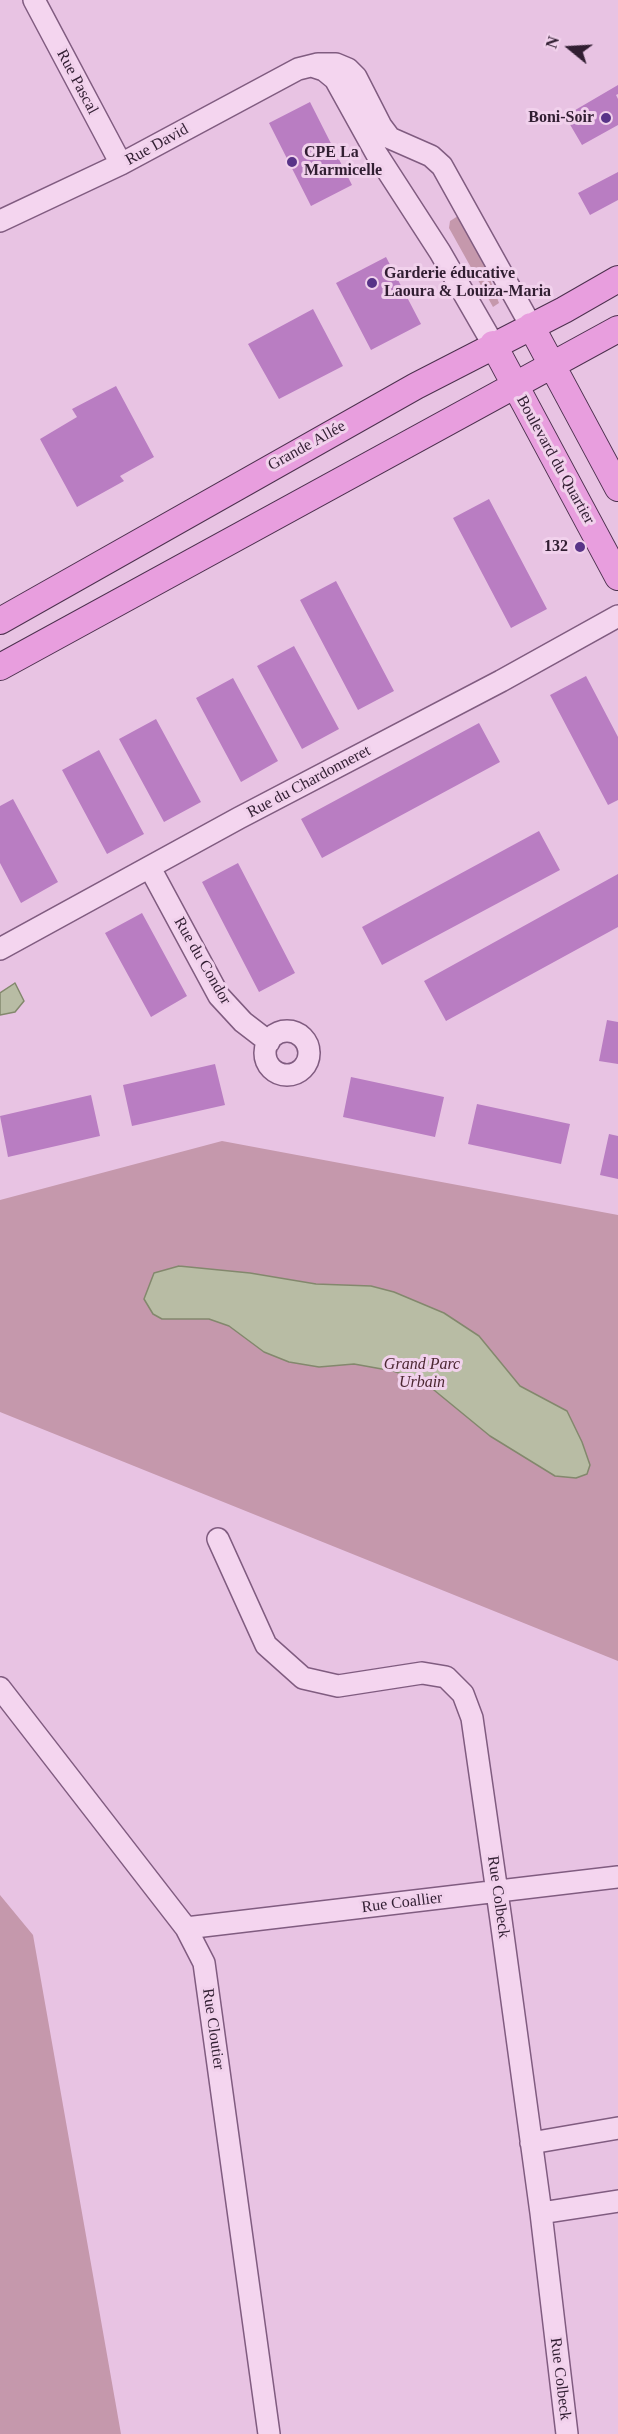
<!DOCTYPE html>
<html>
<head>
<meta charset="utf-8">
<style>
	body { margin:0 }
	#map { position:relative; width:618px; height:2434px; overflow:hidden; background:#e8c3e3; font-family:"Times New Roman",serif }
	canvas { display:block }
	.north { position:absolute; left:540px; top:18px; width:60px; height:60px; -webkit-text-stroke:4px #f1d1ec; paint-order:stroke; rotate:288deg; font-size:16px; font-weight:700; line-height:24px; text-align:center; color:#311e32 }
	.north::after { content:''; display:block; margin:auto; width:21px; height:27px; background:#311e32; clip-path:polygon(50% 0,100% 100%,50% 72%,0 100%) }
</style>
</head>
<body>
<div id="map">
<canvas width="618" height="2434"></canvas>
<div class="north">N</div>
</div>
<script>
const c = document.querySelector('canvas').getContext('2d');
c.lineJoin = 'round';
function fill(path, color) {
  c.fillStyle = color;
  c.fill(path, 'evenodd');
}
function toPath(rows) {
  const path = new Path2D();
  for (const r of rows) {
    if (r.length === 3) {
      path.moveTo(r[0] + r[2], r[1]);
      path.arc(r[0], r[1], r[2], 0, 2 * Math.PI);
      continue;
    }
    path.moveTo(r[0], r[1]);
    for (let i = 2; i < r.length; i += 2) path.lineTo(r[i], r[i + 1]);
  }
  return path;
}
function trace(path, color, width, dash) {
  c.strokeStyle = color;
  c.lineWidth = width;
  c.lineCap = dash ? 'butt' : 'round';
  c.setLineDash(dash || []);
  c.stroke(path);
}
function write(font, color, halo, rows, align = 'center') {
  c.font = font + ' "Times New Roman",serif';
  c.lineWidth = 6;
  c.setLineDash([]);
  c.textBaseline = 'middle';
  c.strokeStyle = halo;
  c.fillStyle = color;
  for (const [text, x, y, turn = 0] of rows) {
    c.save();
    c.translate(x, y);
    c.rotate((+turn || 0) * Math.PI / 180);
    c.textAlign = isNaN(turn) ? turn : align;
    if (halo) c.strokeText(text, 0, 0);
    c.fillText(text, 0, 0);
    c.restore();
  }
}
fill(toPath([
	[458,216,461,217,482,258,499,303,493,307,449,228,450,221],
	[222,1141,618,1215,618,1661,0,1412,0,1200],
	[0,1895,33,1935,121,2434,0,2434]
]), '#c598ac');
const water = toPath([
	[15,983,24,1001,15,1012,0,1015,0,993,15,983],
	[179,1266,250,1273,316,1284,371,1286,394,1292,444,1313,479,1336,520,1386,567,1411,582,1442,590,1465,587,1474,576,1478,555,1476,490,1436,423,1381,393,1371,354,1364,319,1367,289,1362,264,1352,229,1326,209,1319,162,1319,153,1314,144,1299,154,1273,179,1266]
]);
fill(water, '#b8bca4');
trace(water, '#83886d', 1.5);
fill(toPath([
	[618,85,618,94,616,95,618,99,618,125,582,145,565,116],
	[310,102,352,185,311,206,269,123],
	[618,172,618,200,590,215,578,193],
	[386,257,421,324,371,350,336,283],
	[313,309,343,366,279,399,248,344],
	[116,386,154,457,120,476,124,481,77,507,40,439,77,417,72,409],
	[489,499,547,609,511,628,453,518],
	[336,581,394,691,358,710,300,600],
	[294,646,339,729,302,749,257,666],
	[586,676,618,737,618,800,608,805,550,695],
	[233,678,278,761,241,782,196,698],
	[156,719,201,802,164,822,119,739],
	[479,723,500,762,322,858,301,819],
	[99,750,144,834,107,854,62,770],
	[13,799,58,882,21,903,0,863,0,806],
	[539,831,560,870,382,965,362,927],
	[238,863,295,973,259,992,202,882],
	[618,874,618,927,446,1021,424,981],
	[142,913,187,996,151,1017,105,933],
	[607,1020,618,1022,618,1064,599,1061],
	[215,1064,225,1105,132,1126,123,1085],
	[351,1077,444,1097,435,1137,343,1117],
	[91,1095,100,1136,8,1157,0,1116],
	[477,1104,570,1124,561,1164,468,1144],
	[609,1134,618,1136,618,1179,600,1175]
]), '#b97dc2');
const minor = toPath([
	[34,0,121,164],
	[312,66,324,70,335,79,376,153,440,252,493,344],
	[0,221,121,164,298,69,318,64,336,64,348,69,356,77,381,126,390,138,431,156,442,166,531,326],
	[150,868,219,996,243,1022,269,1042],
	[0,949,239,818,501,681,618,616],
	[287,1053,22],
	[218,1539,266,1645,303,1678,338,1686,422,1673,446,1677,463,1694,472,1718,501,1920,541,2213,567,2434],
	[0,1688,186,1928,204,1963,269,2434],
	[186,1928,618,1877],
	[531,2143,618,2128],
	[541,2213,618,2201]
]);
const major = toPath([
	[531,326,618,488],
	[493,344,618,577],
	[0,621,416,386,564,310,618,279],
	[0,667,618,329]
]);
trace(minor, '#805c80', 24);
trace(major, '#4c304e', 28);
trace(minor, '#f4d5ef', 21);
trace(major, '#e89ede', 26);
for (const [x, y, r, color] of [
	[606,118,6,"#583388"],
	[292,162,6,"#583388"],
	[372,283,6,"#583388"],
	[580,547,6,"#583388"]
]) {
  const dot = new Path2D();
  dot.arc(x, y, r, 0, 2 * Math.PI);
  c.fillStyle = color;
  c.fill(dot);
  trace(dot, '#f1d1ec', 2);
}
write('16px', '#311e32', '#f1d1ec', [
	["Rue Pascal",77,82,62],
	["Rue David",157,145,-29],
	["Grande Allée",307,446,-29],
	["Boulevard du Quartier",555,460,61],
	["Rue du Chardonneret",309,782,-28],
	["Rue du Condor",202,961,60],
	["Rue Colbeck",498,1897,82],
	["Rue Coallier",402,1903,-7],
	["Rue Cloutier",213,2029,82],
	["Rue Colbeck",560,2379,83]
]);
write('bold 16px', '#311e32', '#f1d1ec', [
	["Boni-Soir",594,118],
	["CPE La",304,153,"left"],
	["Marmicelle",304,171,"left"],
	["Garderie éducative",384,274,"left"],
	["Laoura & Louiza-Maria",384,292,"left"],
	["132",568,547]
], 'right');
write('italic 16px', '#4c2732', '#f1d1ec', [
	["Grand Parc",422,1365],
	["Urbain",422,1383]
]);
</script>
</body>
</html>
